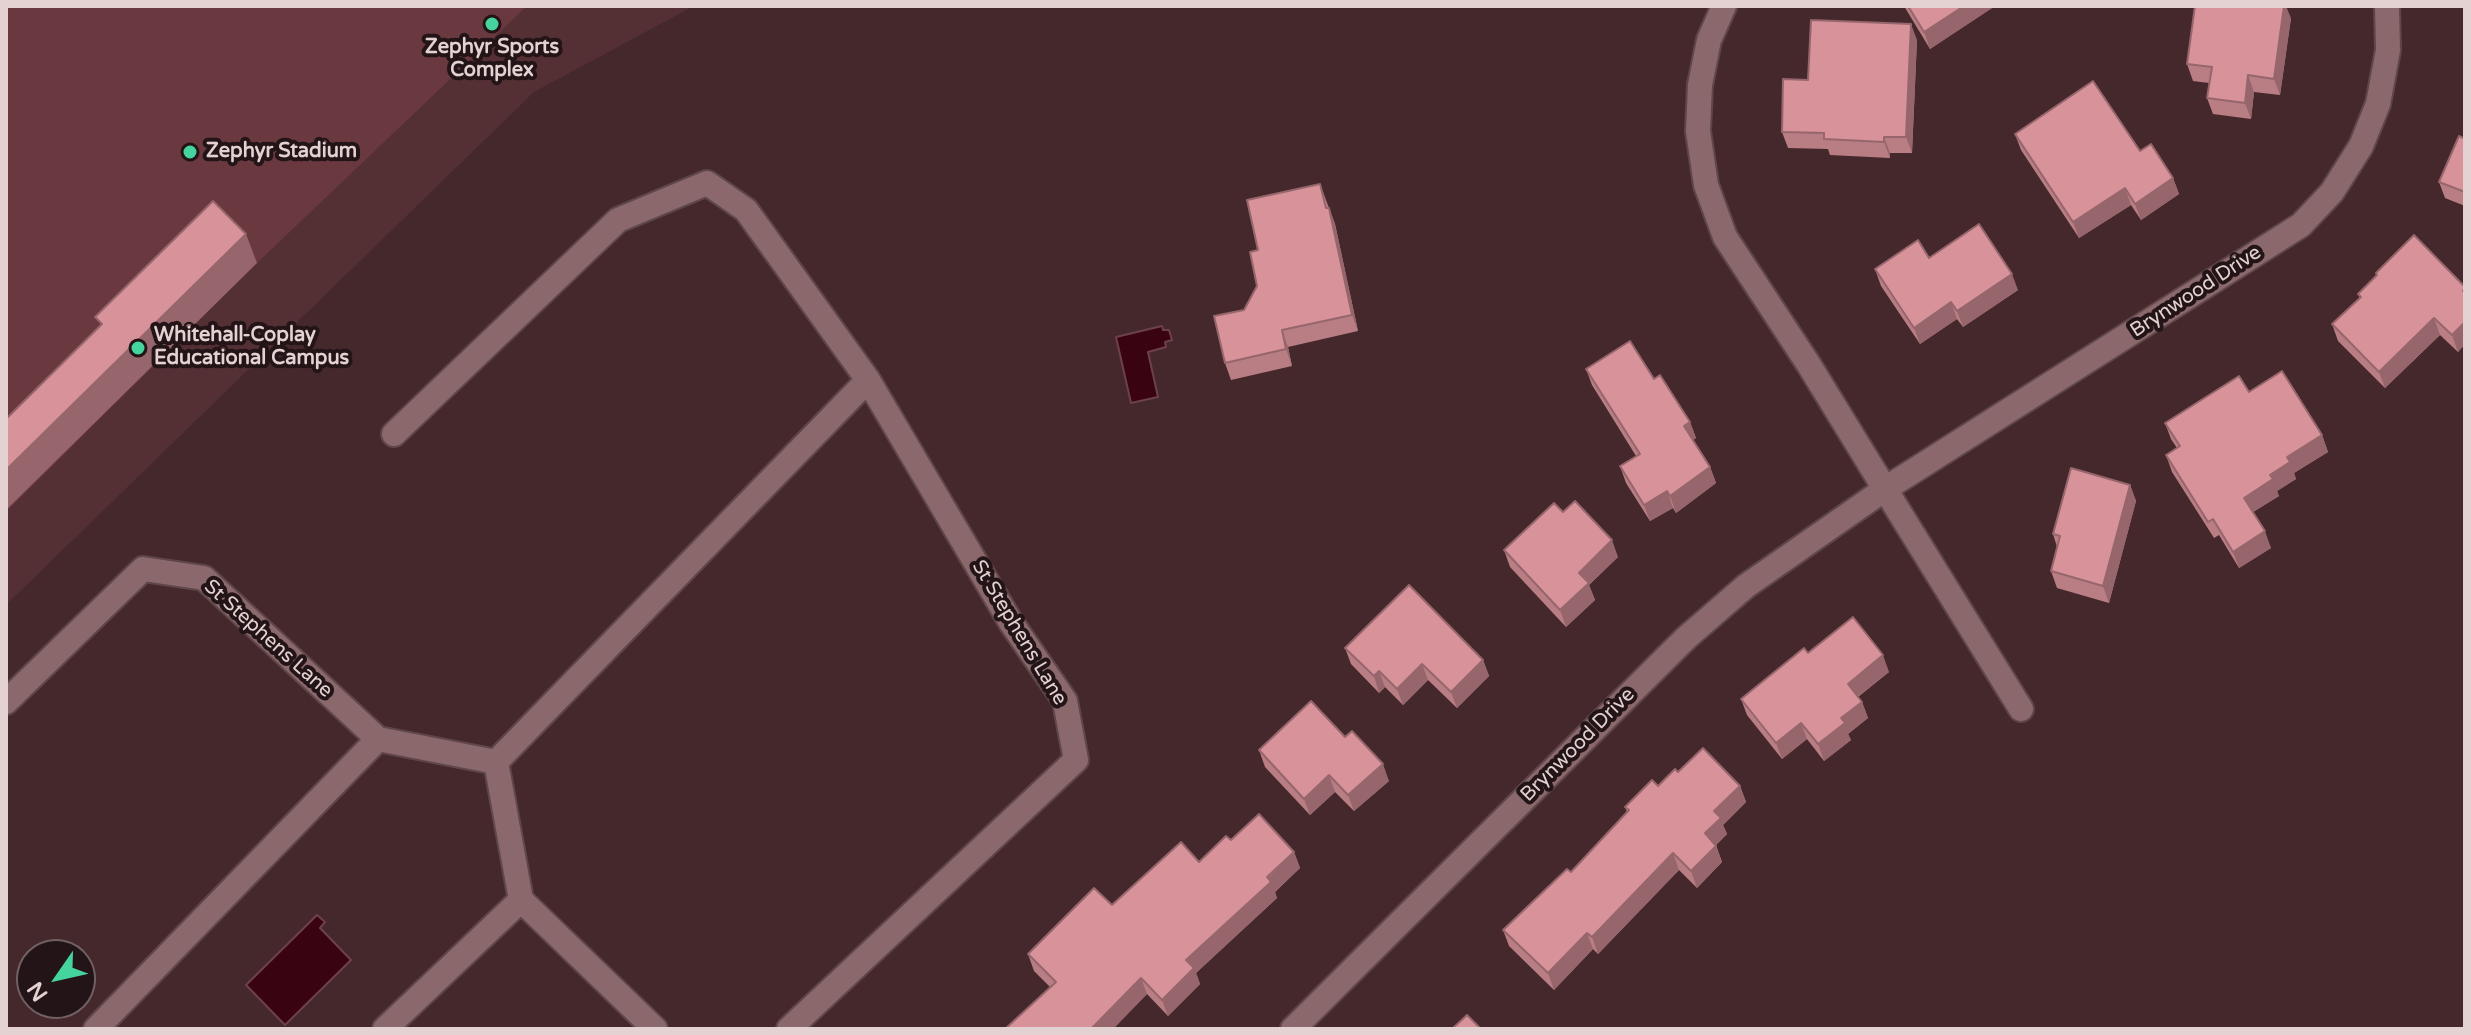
<!DOCTYPE html>
<html>
<head>
<meta charset="utf-8">
<style>
	body { margin:0 }
	#map { position:relative; width:2471px; height:1035px; overflow:hidden; background:#45282c; font-family:"Varela Round",sans-serif }
	canvas { display:block }
	.frame { position:absolute; inset:0; border:8px solid #e4d1d2; pointer-events:none }
	.north { position:absolute; left:16px; top:939px; width:80px; height:80px; box-sizing:border-box; background:#231517; border:2px solid #706062; border-radius:50%; rotate:236deg; font-size:22px; font-weight:700; line-height:32px; text-align:center; color:#e4d1d2 }
	.north::after { content:''; display:block; margin:auto; width:28px; height:36px; background:#46d49e; clip-path:polygon(50% 0,100% 100%,50% 72%,0 100%) }
</style>
</head>
<body>
<div id="map">
<canvas width="2471" height="1035"></canvas>
<div class="frame"></div>
<div class="north">N</div>
</div>
<script>
const c = document.querySelector('canvas').getContext('2d');
c.lineJoin = 'round';
function fill(path, color) {
  c.fillStyle = color;
  c.fill(path, 'evenodd');
}
function toPath(rows) {
  const path = new Path2D();
  for (const r of rows) {
    path.moveTo(r[0], r[1]);
    for (let i = 2; i < r.length; i += 2) path.lineTo(r[i], r[i + 1]);
  }
  return path;
}
function trace(path, color, width, dash) {
  c.strokeStyle = color;
  c.lineWidth = width;
  c.lineCap = dash ? 'butt' : 'round';
  c.setLineDash(dash || []);
  c.stroke(path);
}
function write(font, color, halo, rows, align = 'center') {
  c.font = font + ' "Varela Round",sans-serif';
  c.lineWidth = 8;
  c.setLineDash([]);
  c.textBaseline = 'middle';
  c.strokeStyle = halo;
  c.fillStyle = color;
  for (const [text, x, y, turn = 0] of rows) {
    c.save();
    c.translate(x, y);
    c.rotate((+turn || 0) * Math.PI / 180);
    c.textAlign = isNaN(turn) ? turn : align;
    if (halo) c.strokeText(text, 0, 0);
    c.fillText(text, 0, 0);
    c.restore();
  }
}
fill(toPath([
	[6,6,694,6,534,92,6,605]
]), '#542f34');
fill(toPath([
	[6,6,527,6,257,263,6,512]
]), '#6a383f');
const water = toPath([
	[1162,326,1163,330,1169,330,1172,340,1165,342,1166,347,1148,352,1158,397,1131,403,1116,337,1162,326],
	[317,915,325,922,320,928,351,960,285,1025,246,985,317,915]
]);
fill(water, '#3a0312');
trace(water, '#6d414c', 2);
const minor = toPath([
	[1724,6,1709,40,1700,85,1698,131,1706,185,1725,237,1809,365,1885,489,2301,225,2332,192,2361,146,2378,104,2388,50,2387,6],
	[394,434,618,220,707,183,746,210,868,380],
	[6,702,143,569,204,578,378,739,496,762,868,380,1010,621,1065,701,1076,760,789,1029],
	[496,762,521,900],
	[96,1029,378,739],
	[385,1029,521,900,655,1029],
	[1293,1029,1686,638,1746,586,1885,489,2021,709]
]);
trace(minor, '#5e4649', 28);
trace(minor, '#8a686b', 24);
fill(toPath([
	[1904,6,1995,6,1930,49],
	[2291,18,2280,95,2254,92,2251,119,2213,114,2207,98,2209,83,2193,81,2187,64],
	[1917,40,1912,153,1890,153,1890,158,1830,155,1828,149,1788,148,1782,132],
	[2015,134,2140,151,2173,178,2179,194,2141,220,2131,205,2079,238,2021,150],
	[2465,139,2465,206,2445,198,2439,182],
	[1320,184,1335,224,1358,331,1288,347,1292,366,1231,380,1225,363,1244,310,1257,286,1258,250],
	[1929,258,2018,290,1963,327,1957,319,1920,344,1881,286,1875,269],
	[2376,273,2465,287,2465,344,2458,352,2440,335,2385,388,2338,341,2332,324,2360,298,2358,294,2377,276],
	[1586,369,1654,379,1690,422,1696,438,1693,440,1710,467,1716,483,1676,513,1673,508,1650,521,1626,483,1620,466,1636,456,1592,385],
	[2249,392,2322,435,2328,452,2294,473,2296,479,2277,491,2279,496,2253,512,2271,548,2239,568,2219,535,2214,538,2172,472,2166,455,2177,448,2171,439,2165,423],
	[2130,485,2136,501,2109,603,2057,588,2051,571,2057,547,2053,534],
	[1563,512,1618,557,1589,585,1595,600,1566,627,1510,567,1504,550],
	[1345,648,1483,660,1489,676,1457,708,1428,680,1403,705,1385,687,1379,693,1351,664],
	[1808,653,1889,672,1858,697,1862,702,1868,718,1848,734,1851,740,1824,761,1807,739,1782,759,1747,715,1741,699],
	[1345,737,1389,781,1354,811,1335,792,1310,815,1265,767,1259,750],
	[1678,772,1740,786,1746,802,1723,825,1727,834,1716,845,1722,862,1697,888,1679,870,1598,954,1593,949,1554,990,1509,946,1503,930,1571,872,1627,812,1625,807],
	[1231,840,1294,852,1300,868,1275,892,1277,898,1196,973,1200,984,1168,1016,1147,994,1113,1029,1005,1029,1050,987,1034,971,1028,954,1112,905,1199,862]
]), '#b97e84');
fill(toPath([
	[1964,6,1995,6,1930,49,1924,32],
	[2284,6,2286,6,2291,18,2280,95,2274,79],
	[1911,24,1917,40,1912,153,1906,137],
	[2248,75,2254,92,2251,119,2245,103],
	[1884,137,1890,153,1890,158,1884,142],
	[2173,178,2179,194,2141,220,2135,204],
	[2125,188,2131,205,2079,238,2073,222],
	[1329,208,1335,224,1358,331,1352,315],
	[246,234,257,263,6,510,6,470],
	[2012,274,2018,290,1963,327,1957,311],
	[1951,302,1957,319,1920,344,1914,328],
	[2434,318,2440,335,2385,388,2379,372],
	[2465,322,2465,344,2458,352,2452,335],
	[1282,330,1288,347,1292,366,1286,349],
	[1690,422,1696,438,1690,442,1684,426],
	[2322,435,2328,452,2294,473,2296,479,2277,491,2279,496,2250,514,2244,498,2270,475,2287,457],
	[1710,467,1716,483,1676,513,1670,496],
	[2130,485,2136,501,2109,603,2103,586],
	[1667,491,1673,508,1650,521,1644,505],
	[2265,531,2271,548,2239,568,2233,552],
	[1612,540,1618,557,1589,585,1595,600,1566,627,1560,610,1579,573],
	[1883,655,1889,672,1853,700,1848,684],
	[1483,660,1489,676,1457,708,1451,692],
	[1422,664,1428,680,1403,705,1397,689],
	[1379,671,1385,687,1379,693,1374,676],
	[1862,702,1868,718,1848,734,1851,740,1824,761,1818,744,1841,718],
	[1801,723,1807,739,1782,759,1776,743],
	[1383,764,1389,781,1354,811,1348,795],
	[1329,775,1335,792,1310,815,1304,799],
	[1740,786,1746,802,1723,825,1727,834,1711,850,1705,833,1714,811],
	[1716,846,1722,862,1697,888,1691,871],
	[1294,852,1300,868,1275,892,1277,898,1196,973,1200,984,1168,1016,1162,1000,1186,960],
	[1673,853,1679,870,1598,954,1592,937],
	[1587,933,1593,949,1554,990,1548,973],
	[1141,978,1147,994,1113,1029,1091,1029]
]), '#96666c');
const building = toPath([
	[1908,6,1964,6,1924,32,1908,6],
	[2195,6,2284,6,2274,79,2248,75,2245,103,2207,98,2212,67,2187,64,2195,6],
	[1811,20,1911,24,1906,137,1884,137,1884,142,1824,139,1824,133,1782,132,1783,79,1808,80,1811,20],
	[2093,81,2140,151,2151,144,2173,178,2135,204,2125,188,2073,222,2015,134,2093,81],
	[2459,136,2465,139,2465,192,2439,182,2459,136],
	[1320,184,1326,208,1329,208,1352,315,1282,330,1286,349,1225,363,1214,316,1244,310,1257,286,1250,252,1258,250,1247,200,1320,184],
	[213,201,246,234,6,470,6,419,102,324,95,317,213,201],
	[1979,224,2012,274,1957,311,1951,302,1914,328,1875,269,1918,240,1929,258,1979,224],
	[2414,235,2465,287,2463,291,2465,293,2465,322,2452,335,2434,318,2379,372,2332,324,2361,297,2358,294,2377,275,2376,273,2414,235],
	[1630,341,1654,379,1660,375,1690,422,1684,426,1710,467,1670,496,1667,491,1644,505,1620,466,1640,454,1586,369,1630,341],
	[2282,371,2322,435,2287,457,2290,462,2270,475,2273,479,2244,498,2265,531,2233,552,2213,519,2208,522,2166,455,2180,446,2165,423,2239,376,2249,392,2282,371],
	[2071,468,2130,485,2103,586,2051,571,2060,536,2053,534,2071,468],
	[1575,501,1612,540,1579,573,1589,583,1560,610,1504,550,1554,503,1563,512,1575,501],
	[1409,585,1483,660,1451,692,1422,664,1397,689,1379,671,1374,676,1345,648,1409,585],
	[1853,617,1883,655,1848,684,1862,702,1841,718,1845,723,1818,744,1801,723,1776,743,1741,699,1804,648,1808,653,1853,617],
	[1311,701,1345,737,1352,731,1383,764,1348,795,1329,775,1304,799,1259,750,1311,701],
	[1703,748,1740,786,1714,811,1721,818,1705,833,1716,846,1691,871,1673,853,1592,937,1587,933,1548,973,1503,930,1567,869,1571,872,1629,810,1625,807,1652,780,1658,786,1675,769,1678,772,1703,748],
	[1259,814,1294,852,1267,877,1271,882,1186,960,1194,968,1162,1000,1141,978,1091,1029,1005,1029,1056,982,1028,954,1094,888,1112,905,1181,842,1199,862,1226,836,1231,840,1259,814],
	[1467,1015,1481,1029,1452,1029,1467,1015]
]);
fill(building, '#d7929a');
trace(building, '#96666c', 2);
for (const [x, y, r, color] of [
	[492,24,8,"#46d49e"],
	[190,152,8,"#46d49e"],
	[138,348,8,"#46d49e"]
]) {
  const dot = new Path2D();
  dot.arc(x, y, r, 0, 2 * Math.PI);
  c.fillStyle = color;
  c.fill(dot);
  trace(dot, '#231517', 3);
}
write('bold 20px', '#e4d1d2', '#231517', [
	["Zephyr Sports",492,48,"center"],
	["Complex",492,71,"center"],
	["Zephyr Stadium",206,152],
	["Whitehall-Coplay",154,336],
	["Educational Campus",154,359]
], 'left');
write('20px', '#e4d1d2', '#231517', [
	["Brynwood Drive",2196,292,-33],
	["St Stephens Lane",1019,633,59],
	["St Stephens Lane",268,639,42],
	["Brynwood Drive",1578,745,-45]
]);
</script>
</body>
</html>
